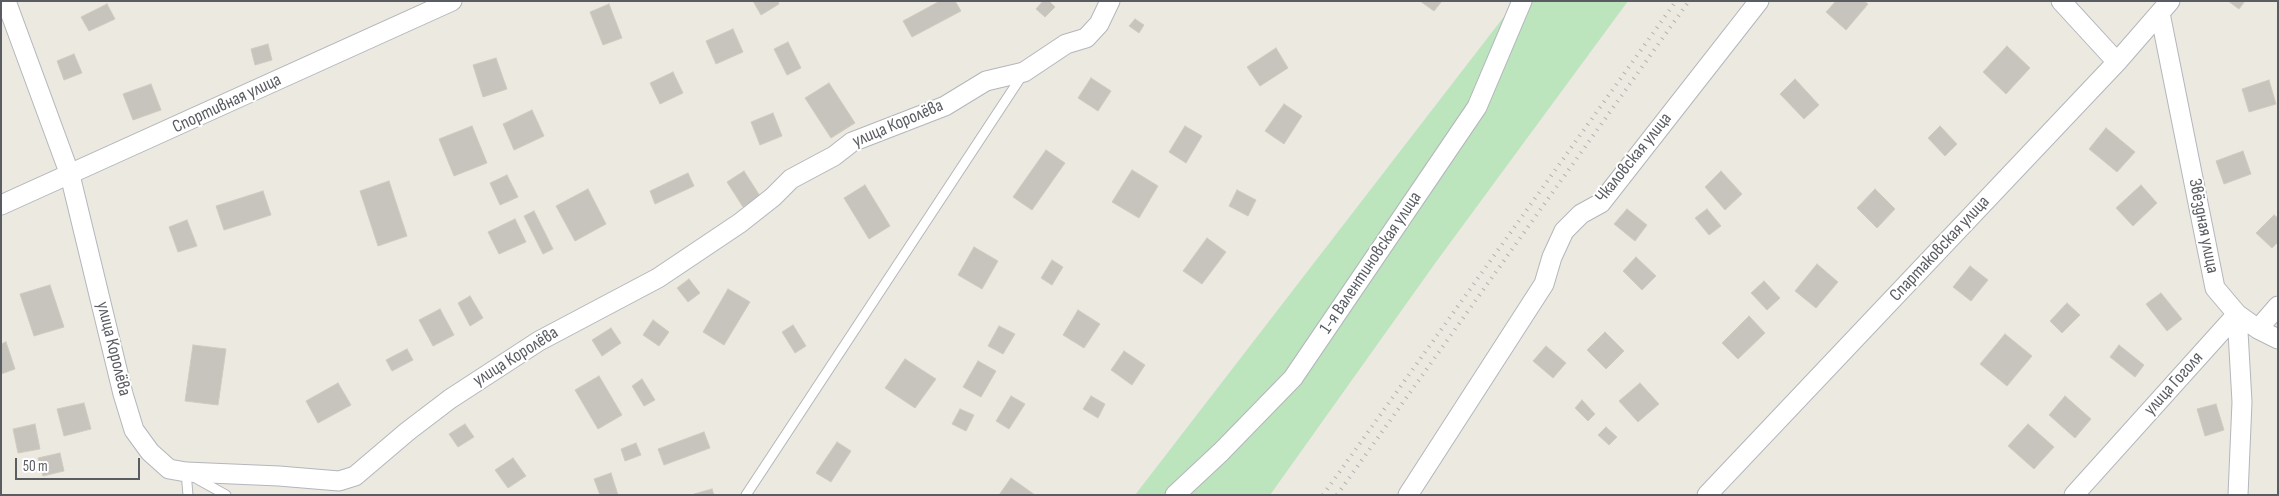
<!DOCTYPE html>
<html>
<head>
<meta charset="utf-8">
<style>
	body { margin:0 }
	#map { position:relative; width:2279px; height:496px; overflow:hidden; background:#ece9e0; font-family:"Sofia Sans Condensed",sans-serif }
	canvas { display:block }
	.frame { position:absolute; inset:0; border:2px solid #595c61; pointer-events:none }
	.scale { position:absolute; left:15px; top:458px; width:125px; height:22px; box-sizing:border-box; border:2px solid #595c61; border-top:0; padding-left:6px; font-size:15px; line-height:18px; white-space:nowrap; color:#595c61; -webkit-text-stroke:4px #fff; paint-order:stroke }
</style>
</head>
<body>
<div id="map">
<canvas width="2279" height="496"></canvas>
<div class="frame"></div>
<div class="scale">50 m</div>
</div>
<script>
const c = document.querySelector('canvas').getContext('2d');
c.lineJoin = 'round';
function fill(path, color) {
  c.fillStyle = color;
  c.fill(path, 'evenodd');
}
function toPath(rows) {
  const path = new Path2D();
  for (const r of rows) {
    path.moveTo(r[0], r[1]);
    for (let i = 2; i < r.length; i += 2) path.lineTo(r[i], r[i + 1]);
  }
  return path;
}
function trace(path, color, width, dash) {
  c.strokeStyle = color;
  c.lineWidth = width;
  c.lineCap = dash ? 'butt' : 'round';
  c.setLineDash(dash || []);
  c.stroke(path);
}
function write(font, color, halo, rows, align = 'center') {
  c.font = font + ' "Sofia Sans Condensed",sans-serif';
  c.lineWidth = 4;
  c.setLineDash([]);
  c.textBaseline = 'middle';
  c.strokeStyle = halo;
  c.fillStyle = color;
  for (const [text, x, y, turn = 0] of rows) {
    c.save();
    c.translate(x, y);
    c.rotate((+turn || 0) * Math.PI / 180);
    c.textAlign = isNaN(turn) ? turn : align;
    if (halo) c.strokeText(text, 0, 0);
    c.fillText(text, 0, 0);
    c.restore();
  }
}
fill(toPath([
	[1516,1,1628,1,1436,262,1270,495,1135,495]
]), '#bce4bd');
const building = toPath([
	[753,1,778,1,779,4,761,15,753,1],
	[940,1,955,1,961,11,912,37,903,21,940,1],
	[1043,1,1049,1,1055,7,1045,17,1036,9,1043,1],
	[1420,1,1442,1,1434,11,1420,1],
	[1836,1,1864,1,1868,4,1846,30,1826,12,1836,1],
	[2228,1,2245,1,2239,9,2228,1],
	[107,4,115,19,89,31,81,17,107,4],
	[609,4,622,38,603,45,590,12,609,4],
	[1135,19,1144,25,1139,33,1129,26,1135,19],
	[733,29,743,52,716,64,706,41,733,29],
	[788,42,801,68,787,75,774,49,788,42],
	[268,44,272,60,255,65,251,49,268,44],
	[2007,46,2030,68,2006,94,1983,72,2007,46],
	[1276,48,1288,68,1260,86,1247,67,1276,48],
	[74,54,82,73,64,80,57,61,74,54],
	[496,58,507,89,483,97,473,65,496,58],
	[673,72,683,93,660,104,650,83,673,72],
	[1091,78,1111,91,1098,111,1078,98,1091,78],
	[1795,79,1819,105,1804,119,1780,94,1795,79],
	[2269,80,2276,104,2249,112,2242,89,2269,80],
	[829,83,855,123,831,138,805,98,829,83],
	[151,84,161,110,133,120,123,94,151,84],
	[1284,104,1302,116,1284,144,1265,131,1284,104],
	[532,110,544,136,514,150,503,124,532,110],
	[773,113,782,136,760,145,751,122,773,113],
	[472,126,487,163,454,176,439,139,472,126],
	[1185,126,1202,136,1186,163,1169,152,1185,126],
	[1940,126,1957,144,1945,156,1928,138,1940,126],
	[2106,128,2135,152,2117,172,2089,149,2106,128],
	[1046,150,1065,163,1032,210,1013,197,1046,150],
	[2243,151,2251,174,2224,184,2216,161,2243,151],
	[1132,170,1158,186,1139,218,1112,202,1132,170],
	[744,171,760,196,743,207,727,182,744,171],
	[1721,171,1742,194,1725,210,1705,187,1721,171],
	[688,173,694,186,655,204,650,191,688,173],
	[507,175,518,197,500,205,490,183,507,175],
	[389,181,407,236,378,246,360,191,389,181],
	[865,185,890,226,869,239,844,198,865,185],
	[2141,185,2157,203,2133,226,2116,208,2141,185],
	[588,189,606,224,575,241,556,206,588,189],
	[1875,189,1895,209,1877,228,1857,208,1875,189],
	[1237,190,1256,200,1248,216,1229,206,1237,190],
	[263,191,271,215,224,230,216,206,263,191],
	[1627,209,1647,225,1635,241,1614,224,1627,209],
	[1707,209,1721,226,1709,235,1695,218,1707,209],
	[534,211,553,249,543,254,524,216,534,211],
	[2274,215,2278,218,2278,242,2272,248,2256,233,2274,215],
	[515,219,526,242,499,254,488,232,515,219],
	[187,220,197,246,178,252,169,227,187,220],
	[1207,238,1226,252,1202,284,1183,271,1207,238],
	[974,247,998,261,982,289,958,275,974,247],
	[1636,257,1656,276,1642,290,1623,271,1636,257],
	[1052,260,1063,267,1052,285,1041,278,1052,260],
	[1817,264,1838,282,1816,308,1795,291,1817,264],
	[1970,266,1988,280,1971,301,1953,287,1970,266],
	[689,279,700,293,688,302,677,288,689,279],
	[1764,281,1780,298,1767,310,1751,293,1764,281],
	[50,285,64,327,34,336,20,294,50,285],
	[728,289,750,302,724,345,703,332,728,289],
	[2161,293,2182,319,2167,331,2146,304,2161,293],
	[470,296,483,318,470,326,458,303,470,296],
	[2067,303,2080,315,2062,333,2050,321,2067,303],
	[440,309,454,335,433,346,419,320,440,309],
	[1078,310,1100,324,1084,348,1063,335,1078,310],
	[1749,316,1765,333,1738,359,1722,343,1749,316],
	[653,320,669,332,659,346,643,335,653,320],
	[793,325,806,346,795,353,782,332,793,325],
	[999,326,1015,334,1003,354,988,346,999,326],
	[611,328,621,343,602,356,592,340,611,328],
	[1605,332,1624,351,1606,369,1587,350,1605,332],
	[2005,334,2032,356,2007,386,1980,364,2005,334],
	[6,342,15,369,1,374,1,344,6,342],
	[193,345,226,349,218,405,185,401,193,345],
	[2119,345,2144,365,2135,377,2110,357,2119,345],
	[1546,346,1566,363,1553,378,1533,361,1546,346],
	[407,349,413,360,392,371,386,360,407,349],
	[1124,351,1145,365,1132,385,1111,370,1124,351],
	[905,359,936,379,915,408,885,388,905,359],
	[978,361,996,371,981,397,963,387,978,361],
	[599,376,622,415,598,429,575,390,599,376],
	[642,379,655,400,644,406,632,386,642,379],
	[338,383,351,405,318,423,306,401,338,383],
	[1640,383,1659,404,1638,422,1619,401,1640,383],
	[1011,396,1025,404,1009,429,996,421,1011,396],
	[1091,396,1105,404,1098,418,1083,409,1091,396],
	[2065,396,2091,419,2075,438,2049,415,2065,396],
	[1582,400,1595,414,1588,421,1575,408,1582,400],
	[84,403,91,429,64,436,57,409,84,403],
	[2216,404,2224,430,2205,436,2197,409,2216,404],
	[960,409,974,415,966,431,952,424,960,409],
	[35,424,40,449,18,453,13,429,35,424],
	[465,424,474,437,458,447,449,434,465,424],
	[2028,424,2054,447,2034,469,2008,446,2028,424],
	[1606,427,1617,437,1609,445,1598,435,1606,427],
	[704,432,710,448,664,465,658,449,704,432],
	[837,442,851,451,831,482,816,473,837,442],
	[636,443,641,455,625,461,621,449,636,443],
	[60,453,64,471,43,476,38,458,60,453],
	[513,458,526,476,508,488,495,470,513,458],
	[611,473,618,495,600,495,594,479,611,473],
	[1011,478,1035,495,999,495,1011,478],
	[712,489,714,495,694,495,694,494,712,489]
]);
fill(building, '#c6c4bd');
trace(building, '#d0cbbf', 1);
const service = toPath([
	[186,472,188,495],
	[192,476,226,495],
	[746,495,1023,74]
]);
const minor = toPath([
	[6,1,70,175,123,394,134,430,150,452,169,469,186,472,279,476,339,481,355,476,408,431,450,399,539,341,658,278,740,223,773,197,791,179,834,156,852,142,945,106,986,81,1024,72,1066,44,1086,38,1099,24,1110,1],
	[2061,1,2117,62],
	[2160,13,2215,288,2237,314,2242,402,2238,495],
	[1,205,452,1],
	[2258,329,2278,339],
	[1175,495,1221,452,1293,378,1477,107,1522,1],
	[1408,495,1544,284,1552,257,1564,231,1581,214,1601,203,1759,1],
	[1707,495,2117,62,2170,1],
	[2074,495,2237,314,2258,329,2278,306]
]);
trace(service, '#b3b6bb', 11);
trace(minor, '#b3b6bb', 21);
trace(service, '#fff', 9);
trace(minor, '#fff', 19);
trace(toPath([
	[1323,495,1676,1],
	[1337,495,1689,1]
]), '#b1b2b2', 4, [1, 6]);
write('18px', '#595c61', '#fff', [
	["Спортивная улица",227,104,-25],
	["улица Королёва",898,124,-23],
	["Чкаловская улица",1634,158,-51],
	["Звёздная улица",2203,226,79],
	["Спартаковская улица",1940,249,-47],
	["1-я Валентиновская улица",1371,263,-56],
	["улица Королёва",113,349,76],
	["улица Королёва",516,357,-32],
	["улица Гоголя",2174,384,-48]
]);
</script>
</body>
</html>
